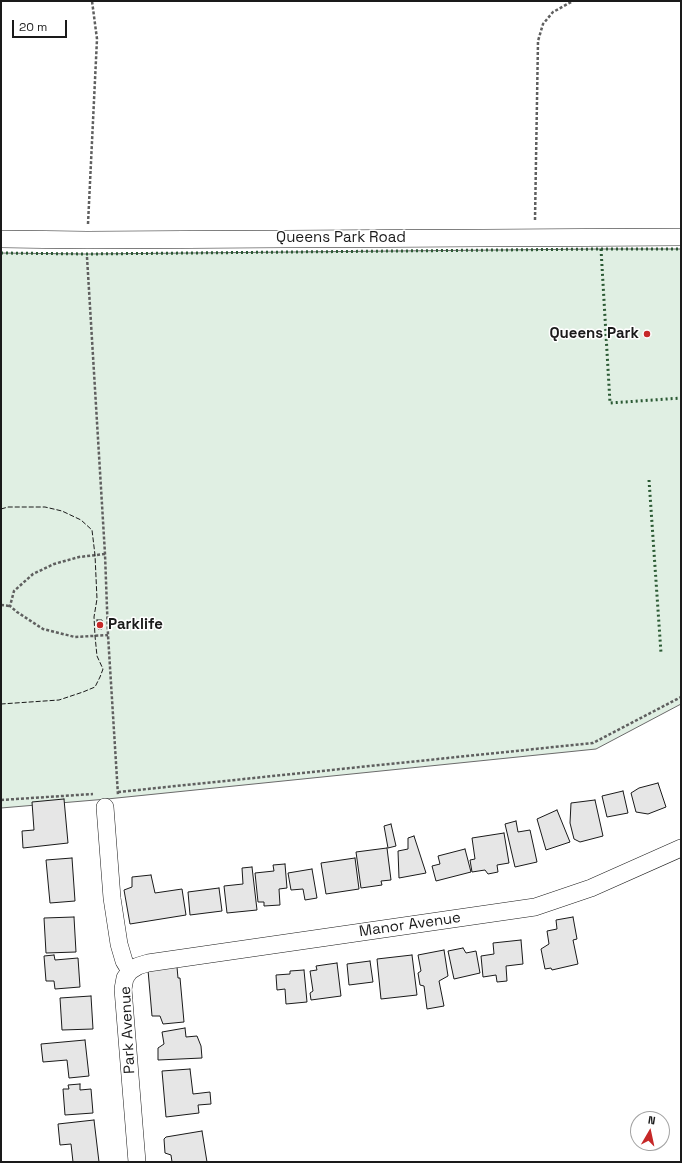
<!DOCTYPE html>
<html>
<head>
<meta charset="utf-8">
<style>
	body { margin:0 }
	#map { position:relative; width:682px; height:1163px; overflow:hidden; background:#fff; font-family:"Space Grotesk",sans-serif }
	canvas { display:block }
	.frame { position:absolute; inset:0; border:2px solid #1a1a1a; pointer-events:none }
	.north { position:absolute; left:630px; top:1111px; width:40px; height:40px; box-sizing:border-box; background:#fff; border:1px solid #a3a3a3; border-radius:50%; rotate:9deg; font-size:11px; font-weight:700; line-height:16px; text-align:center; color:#1a1a1a }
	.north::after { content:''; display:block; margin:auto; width:14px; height:18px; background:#c62828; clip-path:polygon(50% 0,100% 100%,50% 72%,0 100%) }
	.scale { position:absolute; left:12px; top:20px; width:55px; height:18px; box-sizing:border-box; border:2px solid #1a1a1a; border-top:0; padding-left:5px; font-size:12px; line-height:14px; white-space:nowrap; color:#1a1a1a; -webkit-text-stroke:3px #fff; paint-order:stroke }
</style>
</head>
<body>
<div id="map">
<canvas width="682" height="1163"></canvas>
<div class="frame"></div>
<div class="north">N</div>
<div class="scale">20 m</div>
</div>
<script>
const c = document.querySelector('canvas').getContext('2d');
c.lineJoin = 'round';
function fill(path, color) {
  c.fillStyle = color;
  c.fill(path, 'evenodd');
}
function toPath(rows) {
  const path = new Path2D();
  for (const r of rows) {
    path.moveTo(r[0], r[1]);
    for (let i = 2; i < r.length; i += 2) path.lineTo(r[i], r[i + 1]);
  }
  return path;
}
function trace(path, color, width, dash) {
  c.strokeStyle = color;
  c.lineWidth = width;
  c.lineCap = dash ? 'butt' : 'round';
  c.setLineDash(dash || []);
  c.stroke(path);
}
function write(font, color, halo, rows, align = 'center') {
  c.font = font + ' "Space Grotesk",sans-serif';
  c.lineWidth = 3;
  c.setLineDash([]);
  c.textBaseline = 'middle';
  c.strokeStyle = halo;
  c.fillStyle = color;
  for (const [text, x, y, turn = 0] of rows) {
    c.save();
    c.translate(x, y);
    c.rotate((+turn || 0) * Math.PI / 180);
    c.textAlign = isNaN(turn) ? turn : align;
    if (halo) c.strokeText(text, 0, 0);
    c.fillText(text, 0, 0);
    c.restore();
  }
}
const green = toPath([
	[601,249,681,249,681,704,596,749,107,799,1,808,1,253,87,254,601,249]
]);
fill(green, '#e0efe3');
trace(green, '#6a6a6a', 1);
const building = toPath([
	[97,620,102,620,102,629,98,629,97,620],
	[658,783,666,807,648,814,636,812,631,793,639,788,658,783],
	[623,791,628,813,607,817,602,796,623,791],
	[64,799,68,843,23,848,22,831,34,830,32,802,64,799],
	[595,800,603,836,580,842,574,839,570,823,571,803,595,800],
	[557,810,570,842,546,850,537,819,557,810],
	[516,821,518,832,530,830,537,862,515,867,505,824,516,821],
	[391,824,396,846,388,848,384,826,391,824],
	[504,833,509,863,497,865,498,872,488,874,485,870,472,872,470,860,475,859,472,838,504,833],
	[414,836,426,873,399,878,398,851,408,849,408,838,414,836],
	[387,848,391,880,381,881,382,885,361,888,356,852,387,848],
	[465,849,471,872,436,881,432,866,440,864,438,856,465,849],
	[72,858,75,901,50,903,46,860,72,858],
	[355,858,359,889,326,894,321,863,355,858],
	[285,864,287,888,279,889,280,905,264,906,264,902,258,902,255,873,274,871,273,865,285,864],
	[252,867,257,910,227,913,224,886,243,884,242,868,252,867],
	[312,869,317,898,305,900,303,889,291,890,288,873,312,869],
	[151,875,155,893,182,889,186,915,130,924,124,890,132,887,132,877,151,875],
	[219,888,222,911,190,915,188,892,219,888],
	[74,917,76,952,46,953,44,918,74,917],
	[573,917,577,939,573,940,578,964,552,970,551,968,545,969,541,949,549,944,547,931,557,929,556,920,573,917],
	[521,940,523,964,506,966,507,981,497,982,496,975,483,977,481,956,494,954,493,943,521,940],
	[463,948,466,953,476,951,480,973,454,979,448,951,463,948],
	[444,950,448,976,439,981,444,1006,427,1009,424,986,420,985,418,973,421,971,418,955,444,950],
	[54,955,55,960,78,958,80,987,55,989,54,981,46,981,44,956,54,955],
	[412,955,417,995,381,999,377,959,412,955],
	[370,961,373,982,349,985,347,964,370,961],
	[337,963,341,996,311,1000,310,993,313,991,310,971,317,970,316,966,337,963],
	[177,967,178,978,180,978,184,1022,163,1024,160,1016,152,1016,148,970,177,967],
	[304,970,307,1002,286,1004,285,989,277,990,276,975,290,974,290,971,304,970],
	[91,996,93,1029,62,1030,60,998,91,996],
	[185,1028,186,1037,197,1036,201,1046,202,1058,158,1060,158,1048,164,1044,162,1032,185,1028],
	[85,1040,89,1076,69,1078,67,1060,43,1062,41,1044,85,1040],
	[190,1069,193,1094,210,1092,211,1104,198,1105,199,1113,166,1117,162,1071,190,1069],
	[80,1084,80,1090,91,1089,93,1113,65,1115,63,1089,69,1089,68,1085,80,1084],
	[94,1120,99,1162,73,1162,71,1144,60,1145,58,1124,94,1120],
	[202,1131,207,1162,172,1162,171,1155,165,1153,164,1139,166,1137,202,1131]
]);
fill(building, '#e6e6e6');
trace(building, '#1a1a1a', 1);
const street = toPath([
	[1,239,87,240,681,237],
	[105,807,112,898,119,944,124,961,130,971,125,978,123,989,137,1162],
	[130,971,138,966,148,963,535,907,591,888,681,848]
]);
trace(street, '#1a1a1a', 18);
trace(toPath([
	[535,220,538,41,543,24,553,12,573,1],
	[88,224,97,39,92,1],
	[87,257,105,554,108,635,118,795],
	[105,554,79,557,54,564,33,574,14,591,10,606,17,612,43,629,75,637,108,635],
	[1,605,10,606],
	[118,792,593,743,681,697],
	[1,800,93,794]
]), '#5f5f5f', 2.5, [3, 2]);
trace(street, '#fff', 17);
trace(toPath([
	[601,249,610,403,681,398],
	[1,253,87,254,601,249,681,249],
	[649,480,661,653]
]), '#2b5a34', 3, [2, 3]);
trace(toPath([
	[1,509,8,507,45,507,62,511,81,520,92,530,95,555,97,599,94,617,95,636,97,656,103,669,100,677,95,687,83,692,59,700,1,704]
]), '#1a1a1a', 1, [5, 2]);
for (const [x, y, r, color] of [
	[647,334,4,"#c62828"],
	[100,625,4,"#c62828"]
]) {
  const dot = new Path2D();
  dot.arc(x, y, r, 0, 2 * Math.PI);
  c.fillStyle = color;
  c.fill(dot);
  trace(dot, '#fff', 1.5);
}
write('15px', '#1a1a1a', '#fff', [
	["Queens Park Road",341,238],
	["Manor Avenue",410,925,-8],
	["Park Avenue",128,1030,-93]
]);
write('bold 15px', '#1a1a1a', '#fff', [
	["Queens Park",639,334],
	["Parklife",108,625,"left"]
], 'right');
</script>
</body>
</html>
